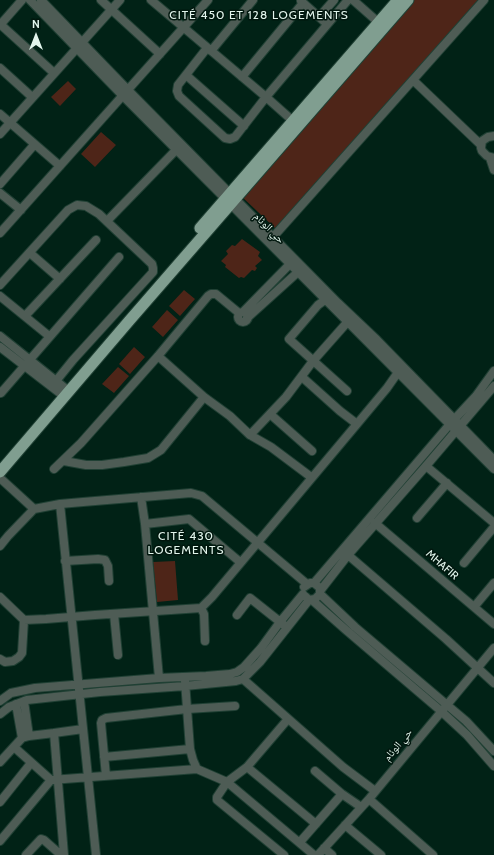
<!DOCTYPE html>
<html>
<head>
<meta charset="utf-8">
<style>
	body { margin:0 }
	#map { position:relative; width:494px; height:855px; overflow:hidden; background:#012216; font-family:Cabin,sans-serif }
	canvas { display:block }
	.north { position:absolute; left:16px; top:16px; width:40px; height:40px; -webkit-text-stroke:3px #01170e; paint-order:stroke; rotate:0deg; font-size:11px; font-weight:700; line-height:16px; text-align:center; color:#e2f5ec }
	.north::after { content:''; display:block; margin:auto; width:14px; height:18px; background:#e2f5ec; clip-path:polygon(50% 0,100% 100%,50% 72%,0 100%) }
</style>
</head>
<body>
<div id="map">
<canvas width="494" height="855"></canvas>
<div class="north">N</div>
</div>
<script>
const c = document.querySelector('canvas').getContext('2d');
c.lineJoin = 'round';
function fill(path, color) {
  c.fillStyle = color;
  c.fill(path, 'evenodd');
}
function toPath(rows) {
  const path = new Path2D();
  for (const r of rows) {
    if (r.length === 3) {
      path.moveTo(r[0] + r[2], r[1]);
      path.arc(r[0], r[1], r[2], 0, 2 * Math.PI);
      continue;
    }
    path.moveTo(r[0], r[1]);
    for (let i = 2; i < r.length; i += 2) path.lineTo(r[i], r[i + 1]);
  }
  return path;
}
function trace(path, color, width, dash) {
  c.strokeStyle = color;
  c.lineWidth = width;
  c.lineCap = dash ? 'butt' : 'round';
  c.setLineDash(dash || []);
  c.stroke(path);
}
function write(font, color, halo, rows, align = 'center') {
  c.font = font + ' Cabin,"Noto Naskh Arabic",sans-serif';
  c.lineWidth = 3;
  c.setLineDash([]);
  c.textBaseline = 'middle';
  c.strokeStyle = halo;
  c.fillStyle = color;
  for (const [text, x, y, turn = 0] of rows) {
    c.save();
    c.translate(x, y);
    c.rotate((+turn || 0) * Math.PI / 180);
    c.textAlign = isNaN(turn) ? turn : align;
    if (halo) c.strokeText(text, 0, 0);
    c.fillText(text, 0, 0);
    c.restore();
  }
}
fill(toPath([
	[414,0,487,0,276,229,240,195],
	[68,81,76,89,60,106,51,97],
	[101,132,116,145,95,167,81,154],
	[242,239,260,252,258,256,262,260,255,266,257,268,255,271,252,270,244,278,241,277,239,278,225,267,226,265,221,261,228,254,226,251,232,245,235,246],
	[184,290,195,299,180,316,169,306],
	[167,310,178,320,163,337,152,327],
	[134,347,145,357,130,374,119,364],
	[118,367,129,376,114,393,102,384],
	[175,561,178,600,157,602,153,562]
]), '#4e2518');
const minor = toPath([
	[30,0,122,95,494,469],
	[41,0,128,90,338,303,377,340,494,460],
	[101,0,160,54],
	[151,0,266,97,235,137,230,139,225,138,179,96,177,91,178,85,207,48],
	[353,0,378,22],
	[301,1,327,24],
	[319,17,334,0],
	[0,24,54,73],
	[0,25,22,0],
	[211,51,253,0],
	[0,68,32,97],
	[186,75,244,126],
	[242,77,303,3],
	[413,80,481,145],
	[0,114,60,166],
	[293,121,266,97,348,0],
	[0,134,120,0],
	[494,136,488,137,482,141,481,148,482,151,487,156,494,158],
	[490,158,494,170],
	[0,184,34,145],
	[0,193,21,210],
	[107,221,176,150],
	[0,233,208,0],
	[274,236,484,0],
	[30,253,60,279],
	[0,285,68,210,77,205,86,206,99,214,152,264,153,268,153,272,73,360,56,381],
	[0,296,49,336],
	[329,297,318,305,289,339,347,391],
	[243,312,290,264],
	[243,317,5],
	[25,316,96,240],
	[247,318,298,272],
	[0,336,70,392],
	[0,347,65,397],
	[158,356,204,397,230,416,250,435,271,447,311,477],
	[302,377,340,411,357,424],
	[0,392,1,393,119,257],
	[270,414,312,451],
	[250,435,286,397,313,361,351,318],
	[64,461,86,465,102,465,124,462,148,458,161,450,204,397],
	[426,466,494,523],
	[54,469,81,443,158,356,208,296,211,294,216,294,239,313],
	[0,478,34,509,60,504,83,502,191,493,202,496,307,584],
	[141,497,145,524,159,678],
	[60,504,96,855],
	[417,518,447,483],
	[375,523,494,624],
	[145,524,189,519,240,562],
	[0,546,8,536,34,509],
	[348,555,446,639,494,683],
	[65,561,98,559,105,560,108,566,109,581],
	[464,563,494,527],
	[304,587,310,583,314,583,450,424,476,396,494,371],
	[320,591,348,555,426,466,494,386],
	[320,594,355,627,466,721,494,751],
	[0,597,24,620,46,619,95,615,201,608,204,614,205,641],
	[306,597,309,600,315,599,320,594,320,588,314,583],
	[312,600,346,630,441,711,467,735,494,766],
	[474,607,494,583],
	[201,608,212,597,357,424,387,388,401,368],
	[114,614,118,655],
	[237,615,250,598,284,625],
	[0,659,5,662,13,661,19,657,22,653,24,620],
	[243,679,343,767,375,791],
	[185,681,190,749,193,760,197,769],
	[0,701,11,693,35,688,159,678,206,676,230,674,237,672,244,667,261,648,280,622,303,594],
	[24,701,29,736],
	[16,704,22,738],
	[0,714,9,707,27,700,100,692,185,686,236,681,243,679,260,662,309,600],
	[14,747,51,780],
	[104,757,190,749],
	[0,762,22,738,29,736,54,733],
	[247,767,316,824],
	[315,771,342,794],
	[106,776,101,723,102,720,106,718,187,709,235,706],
	[369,799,433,855],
	[0,802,31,763],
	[345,825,381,855],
	[0,841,51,780,197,769,227,782,314,855],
	[300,842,342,794,361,807],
	[324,848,332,855],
	[26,855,41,839,44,840,61,855],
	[64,855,54,733,83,729],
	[284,855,217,800,217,797,227,782,247,767,288,719],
	[318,855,369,799,494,648]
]);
const major = toPath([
	[200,228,398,0],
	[0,472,129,321,408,0]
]);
trace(minor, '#204034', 10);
trace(major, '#204034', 13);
trace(minor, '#4e5c55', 8);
trace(major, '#809e90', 11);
write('11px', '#e2f5ec', '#01170e', [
	["حي الوئام",269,228,45],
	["MHAFIR",442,565,41],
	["حي الوئام",398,745,-50]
]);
c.letterSpacing = '1px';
write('12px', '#e2f5ec', '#01170e', [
	["CITÉ 450 ET 128 LOGEMENTS",259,15],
	["CITÉ 430",186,536],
	["LOGEMENTS",186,550]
]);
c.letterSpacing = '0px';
</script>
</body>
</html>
